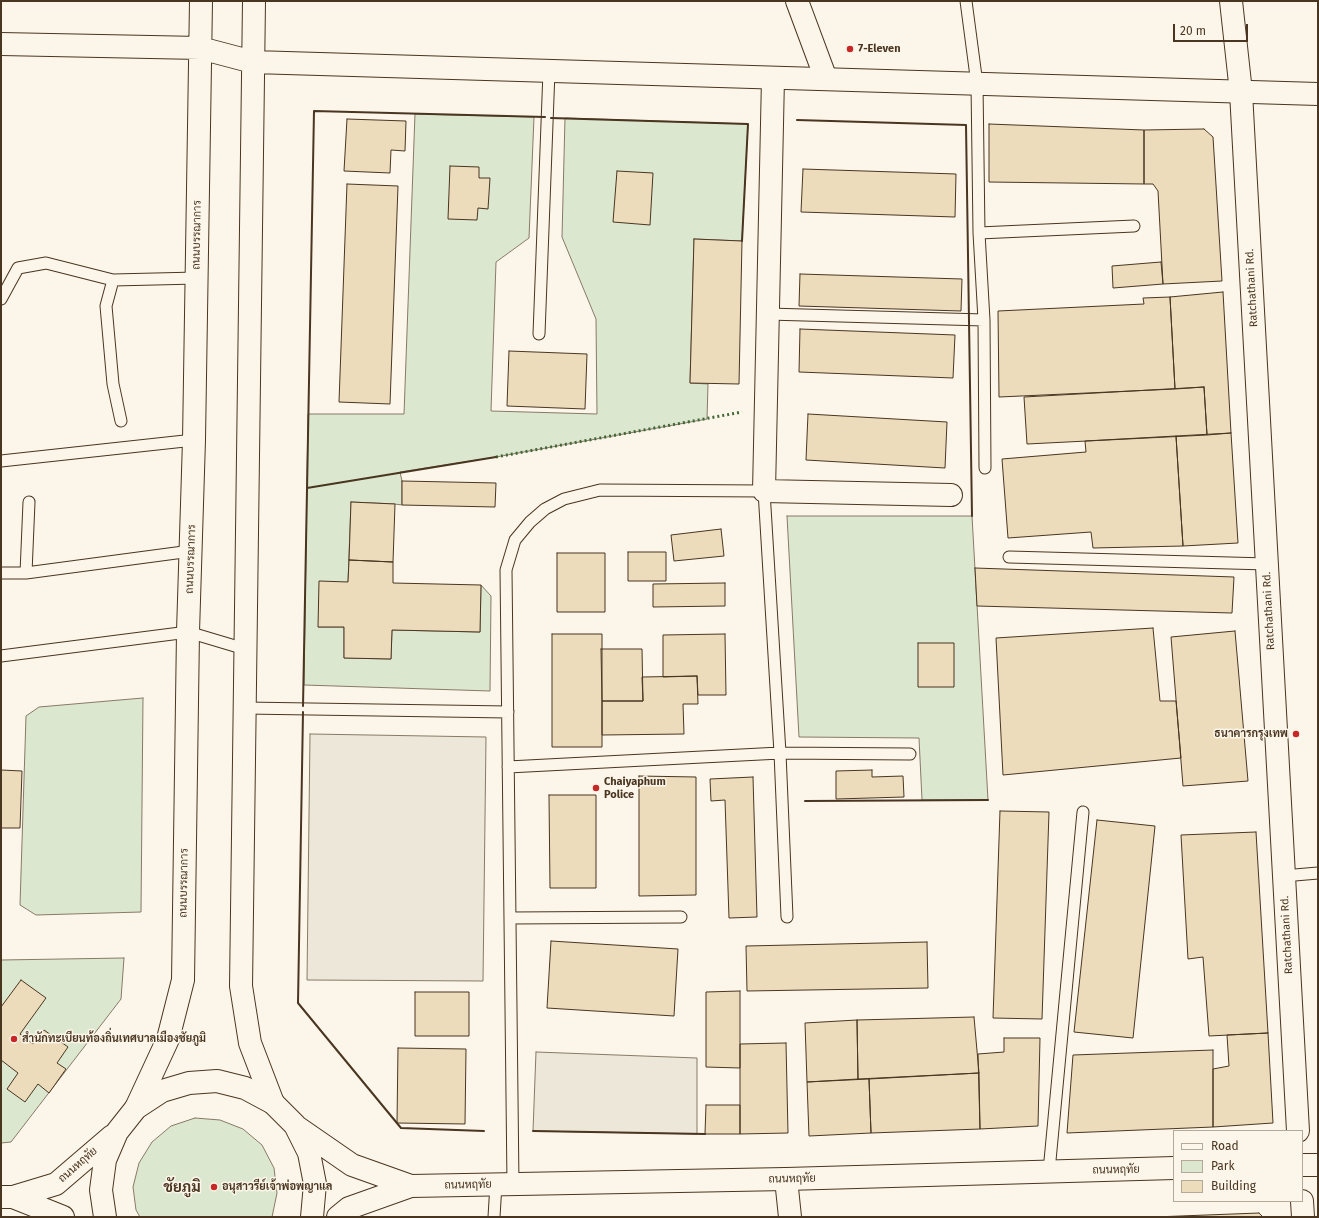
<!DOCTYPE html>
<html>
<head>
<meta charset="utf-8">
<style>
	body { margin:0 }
	#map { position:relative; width:1319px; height:1218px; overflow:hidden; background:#fbf6e9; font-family:"Fira Sans",sans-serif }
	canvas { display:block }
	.frame { position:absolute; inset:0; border:2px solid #4a3520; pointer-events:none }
	.legend { position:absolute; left:1173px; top:1130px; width:130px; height:72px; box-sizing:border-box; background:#fbf6e9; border:1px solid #b4a999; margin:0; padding:5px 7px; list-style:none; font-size:12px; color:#4a3520 }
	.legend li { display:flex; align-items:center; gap:8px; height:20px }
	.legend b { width:20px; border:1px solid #b4a999 }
	.scale { position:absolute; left:1173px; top:24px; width:75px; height:18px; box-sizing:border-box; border:2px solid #4a3520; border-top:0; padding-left:5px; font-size:12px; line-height:14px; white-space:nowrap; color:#4a3520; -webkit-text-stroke:3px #fbf6e9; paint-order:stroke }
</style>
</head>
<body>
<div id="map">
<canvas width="1319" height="1218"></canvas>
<div class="frame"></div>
<ul class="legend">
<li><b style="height:5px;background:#fbf6e9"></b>Road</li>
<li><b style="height:11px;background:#dce7d0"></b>Park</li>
<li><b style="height:11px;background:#ecdcbc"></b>Building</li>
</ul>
<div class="scale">20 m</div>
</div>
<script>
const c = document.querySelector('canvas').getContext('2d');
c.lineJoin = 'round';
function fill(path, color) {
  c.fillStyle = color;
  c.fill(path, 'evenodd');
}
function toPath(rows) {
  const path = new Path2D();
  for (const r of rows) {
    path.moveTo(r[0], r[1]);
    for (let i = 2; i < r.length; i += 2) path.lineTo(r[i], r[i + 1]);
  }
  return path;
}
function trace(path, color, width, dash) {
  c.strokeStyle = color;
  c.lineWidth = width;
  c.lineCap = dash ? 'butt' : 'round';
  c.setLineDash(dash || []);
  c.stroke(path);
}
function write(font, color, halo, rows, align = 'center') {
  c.font = font + ' "Fira Sans",Sarabun,sans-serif';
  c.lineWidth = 3;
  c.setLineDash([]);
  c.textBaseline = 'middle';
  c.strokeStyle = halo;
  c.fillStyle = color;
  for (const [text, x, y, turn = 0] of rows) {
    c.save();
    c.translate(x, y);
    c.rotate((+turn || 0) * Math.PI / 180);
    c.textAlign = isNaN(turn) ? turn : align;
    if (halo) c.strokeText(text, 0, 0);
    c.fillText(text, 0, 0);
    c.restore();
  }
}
const green = toPath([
	[415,114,534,117,529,238,496,262,491,411,597,414,596,319,562,237,565,118,748,124,742,241,694,239,690,383,708,384,707,419,496,457,400,472,402,481,402,505,395,504,351,502,348,582,318,627,344,627,344,658,391,659,392,630,480,632,481,585,491,596,490,691,304,685,308,414,404,414,415,114],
	[787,516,972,516,988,800,922,800,919,738,799,737,787,516],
	[143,698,141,912,36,915,20,905,26,716,39,707,143,698],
	[124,958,121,999,11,1142,1,1143,1,960,124,958],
	[195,1118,220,1120,243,1129,262,1145,274,1168,277,1193,272,1217,140,1217,136,1210,133,1187,139,1163,152,1142,171,1126,195,1118]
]);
fill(green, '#dce7d0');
trace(green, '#887966', 1);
const parking = toPath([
	[310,734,486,737,483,981,307,980,310,734],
	[536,1052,697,1058,697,1134,533,1131,536,1052]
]);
fill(parking, '#ede7d9');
trace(parking, '#887966', 1);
const building = toPath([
	[347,119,406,121,405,151,391,150,390,173,344,171,347,119],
	[989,124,1144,130,1144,184,989,182,989,124],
	[1204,129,1213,137,1222,281,1163,284,1158,191,1153,184,1144,184,1144,130,1204,129],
	[450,166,479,167,479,178,490,178,488,209,478,208,477,220,448,219,450,166],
	[803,169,956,174,955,217,801,212,803,169],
	[617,171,653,173,650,225,613,222,617,171],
	[347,184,398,186,390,404,339,402,347,184],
	[694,239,742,241,739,384,690,383,694,239],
	[1161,262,1163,284,1113,288,1112,266,1161,262],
	[800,274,962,279,961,311,799,306,800,274],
	[1223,292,1231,433,1207,435,1204,387,1175,389,1170,297,1223,292],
	[1170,297,1175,389,999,397,998,311,1144,304,1143,298,1170,297],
	[800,329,955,335,953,378,799,372,800,329],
	[509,351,587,354,585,409,507,406,509,351],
	[1204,387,1207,435,1027,444,1024,397,1204,387],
	[808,414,947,422,945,468,806,460,808,414],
	[1231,433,1238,543,1183,546,1176,436,1231,433],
	[1176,436,1183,546,1093,548,1091,532,1008,538,1002,459,1086,452,1085,441,1176,436],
	[402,481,496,483,495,507,402,505,402,481],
	[351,502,395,504,393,562,349,560,351,502],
	[721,529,724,556,674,561,671,535,721,529],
	[628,552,666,552,666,581,628,581,628,552],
	[557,553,605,553,605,612,557,612,557,553],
	[349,560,393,562,393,583,481,585,480,632,392,630,391,659,344,658,344,627,318,627,319,581,348,582,349,560],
	[975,568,1234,577,1232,613,977,606,975,568],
	[725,583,725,606,653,607,653,584,725,583],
	[1153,628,1160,701,1176,701,1181,758,1003,775,996,638,1153,628],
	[1235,631,1248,781,1183,786,1171,637,1235,631],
	[552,634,602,634,602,747,552,747,552,634],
	[725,634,726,695,698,695,697,676,663,677,663,635,725,634],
	[918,643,954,643,954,687,918,687,918,643],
	[601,649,642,649,643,701,602,701,601,649],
	[697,676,698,704,683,704,684,734,602,735,602,701,643,701,642,677,697,676],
	[1,770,22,771,20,828,1,828,1,770],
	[872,770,872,777,903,776,904,797,836,799,836,771,872,770],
	[639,776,696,777,696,895,639,896,639,776],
	[753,777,757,917,729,918,725,800,711,801,710,779,753,777],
	[549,795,596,795,596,888,550,888,549,795],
	[1000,811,1049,812,1042,1019,993,1018,1000,811],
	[1097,820,1155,826,1133,1038,1074,1032,1097,820],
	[1256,832,1268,1033,1209,1036,1203,957,1188,959,1181,835,1256,832],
	[551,941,678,949,674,1016,547,1008,551,941],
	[927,942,928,988,747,991,746,946,927,942],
	[21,980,46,998,20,1034,33,1044,44,1030,68,1047,57,1063,66,1069,49,1093,38,1084,25,1102,7,1089,18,1073,1,1060,1,1007,21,980],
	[740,991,740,1068,706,1067,706,992,740,991],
	[415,992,469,992,469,1036,415,1036,415,992],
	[974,1017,979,1073,858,1079,857,1020,974,1017],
	[857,1020,858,1079,807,1082,805,1023,857,1020],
	[1268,1033,1273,1123,1213,1127,1213,1069,1229,1066,1227,1035,1268,1033],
	[1004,1038,1040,1038,1038,1126,980,1129,978,1054,1004,1052,1004,1038],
	[786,1043,788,1133,740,1134,740,1044,786,1043],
	[398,1048,466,1049,465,1124,397,1123,398,1048],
	[1213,1050,1213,1127,1067,1133,1073,1055,1213,1050],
	[979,1073,980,1129,871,1133,869,1079,979,1073],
	[869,1079,871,1133,809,1136,807,1082,869,1079],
	[706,1105,740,1105,740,1134,705,1134,706,1105],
	[1259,1213,1263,1217,1154,1217,1259,1213]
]);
fill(building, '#ecdcbc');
trace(building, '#4a3520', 1);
const service = toPath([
	[966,1,977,84,979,233,984,320,985,468],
	[979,233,1134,226],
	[1,299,18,268,46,263,113,280],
	[768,314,984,320],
	[539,334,549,71],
	[121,421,113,384,106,306,113,280,197,278],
	[1,461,194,440],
	[1009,557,1267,564],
	[1,573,26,573,191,551],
	[26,573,29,502],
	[1,656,188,632,245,649],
	[245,708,508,712],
	[508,767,780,753,910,754],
	[1283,876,1318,873],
	[510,918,681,917],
	[1049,1171,1083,812],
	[513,1184,506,570,515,540,530,522,545,509,564,499,600,490,764,491,780,753,787,917],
	[494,1217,496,1184]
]);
const minor = toPath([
	[797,1,826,79],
	[1231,1,1241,92],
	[773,78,764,491,951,495],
	[786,1179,790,1217]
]);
const tertiary = toPath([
	[1241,92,1298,1131],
	[1302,1201,1303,1217]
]);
const secondary = toPath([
	[254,1,241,986,250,1043,273,1103],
	[1,44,200,48,253,62,1318,94],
	[136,1108,168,1039,183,980,188,632,194,440,201,1]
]);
const primary = toPath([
	[297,1127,352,1165,411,1186],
	[1302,1165,1318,1165],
	[1,1197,13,1197,56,1184,112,1136],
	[13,1197,63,1217],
	[105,1217,101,1190,105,1160,117,1132,136,1108,162,1091,189,1083,217,1081,245,1088,273,1103,295,1125,309,1153,315,1184,312,1217],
	[338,1217,349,1208,411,1186,786,1179,1174,1168]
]);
trace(service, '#4a3520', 13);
trace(minor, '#4a3520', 24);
trace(tertiary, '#4a3520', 24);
trace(secondary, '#4a3520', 24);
trace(primary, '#4a3520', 24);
trace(service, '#fbf6e9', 11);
trace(minor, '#fbf6e9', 22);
trace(tertiary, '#fbf6e9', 22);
trace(secondary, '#fbf6e9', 22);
trace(primary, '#fbf6e9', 22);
trace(toPath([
	[496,457,742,412]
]), '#436837', 3, [2, 3]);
trace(toPath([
	[551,118,748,124,742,241],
	[797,120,966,125,972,516],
	[307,488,496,457],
	[303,706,314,111,545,117],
	[303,712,298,1003,401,1128,484,1131],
	[805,801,988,800],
	[533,1131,705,1134]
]), '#4a3520', 2);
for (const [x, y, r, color] of [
	[850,49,4,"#c62828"],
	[1296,734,4,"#c62828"],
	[596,788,4,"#c62828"],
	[14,1039,4,"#c62828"],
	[214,1187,4,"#c62828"]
]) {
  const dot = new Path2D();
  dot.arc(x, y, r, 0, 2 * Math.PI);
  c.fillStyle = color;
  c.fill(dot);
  trace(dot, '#fbf6e9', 1.5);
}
write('bold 11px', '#4a3520', '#fbf6e9', [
	["7-Eleven",858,49],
	["ธนาคารกรุงเทพ",1288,734,"right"],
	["Chaiyaphum",604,782],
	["Police",604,795],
	["สำนักทะเบียนท้องถิ่นเทศบาลเมืองชัยภูมิ",22,1039],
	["อนุสาวรีย์เจ้าพ่อพญาแล",222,1187]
], 'left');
write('11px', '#4a3520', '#fbf6e9', [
	["ถนนบรรณาการ",197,235,-89],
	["Ratchathani Rd.",1252,288,-93],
	["ถนนบรรณาการ",191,559,-88],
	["Ratchathani Rd.",1269,611,-93],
	["ถนนบรรณาการ",184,883,-89],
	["Ratchathani Rd.",1287,935,-93],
	["ถนนหฤทัย",78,1165,-41],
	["ถนนหฤทัย",1116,1170,-1],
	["ถนนหฤทัย",792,1179,-1],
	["ถนนหฤทัย",468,1185,-1]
]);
write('bold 15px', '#4a3520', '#fbf6e9', [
	["ชัยภูมิ",182,1188]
]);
</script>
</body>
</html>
